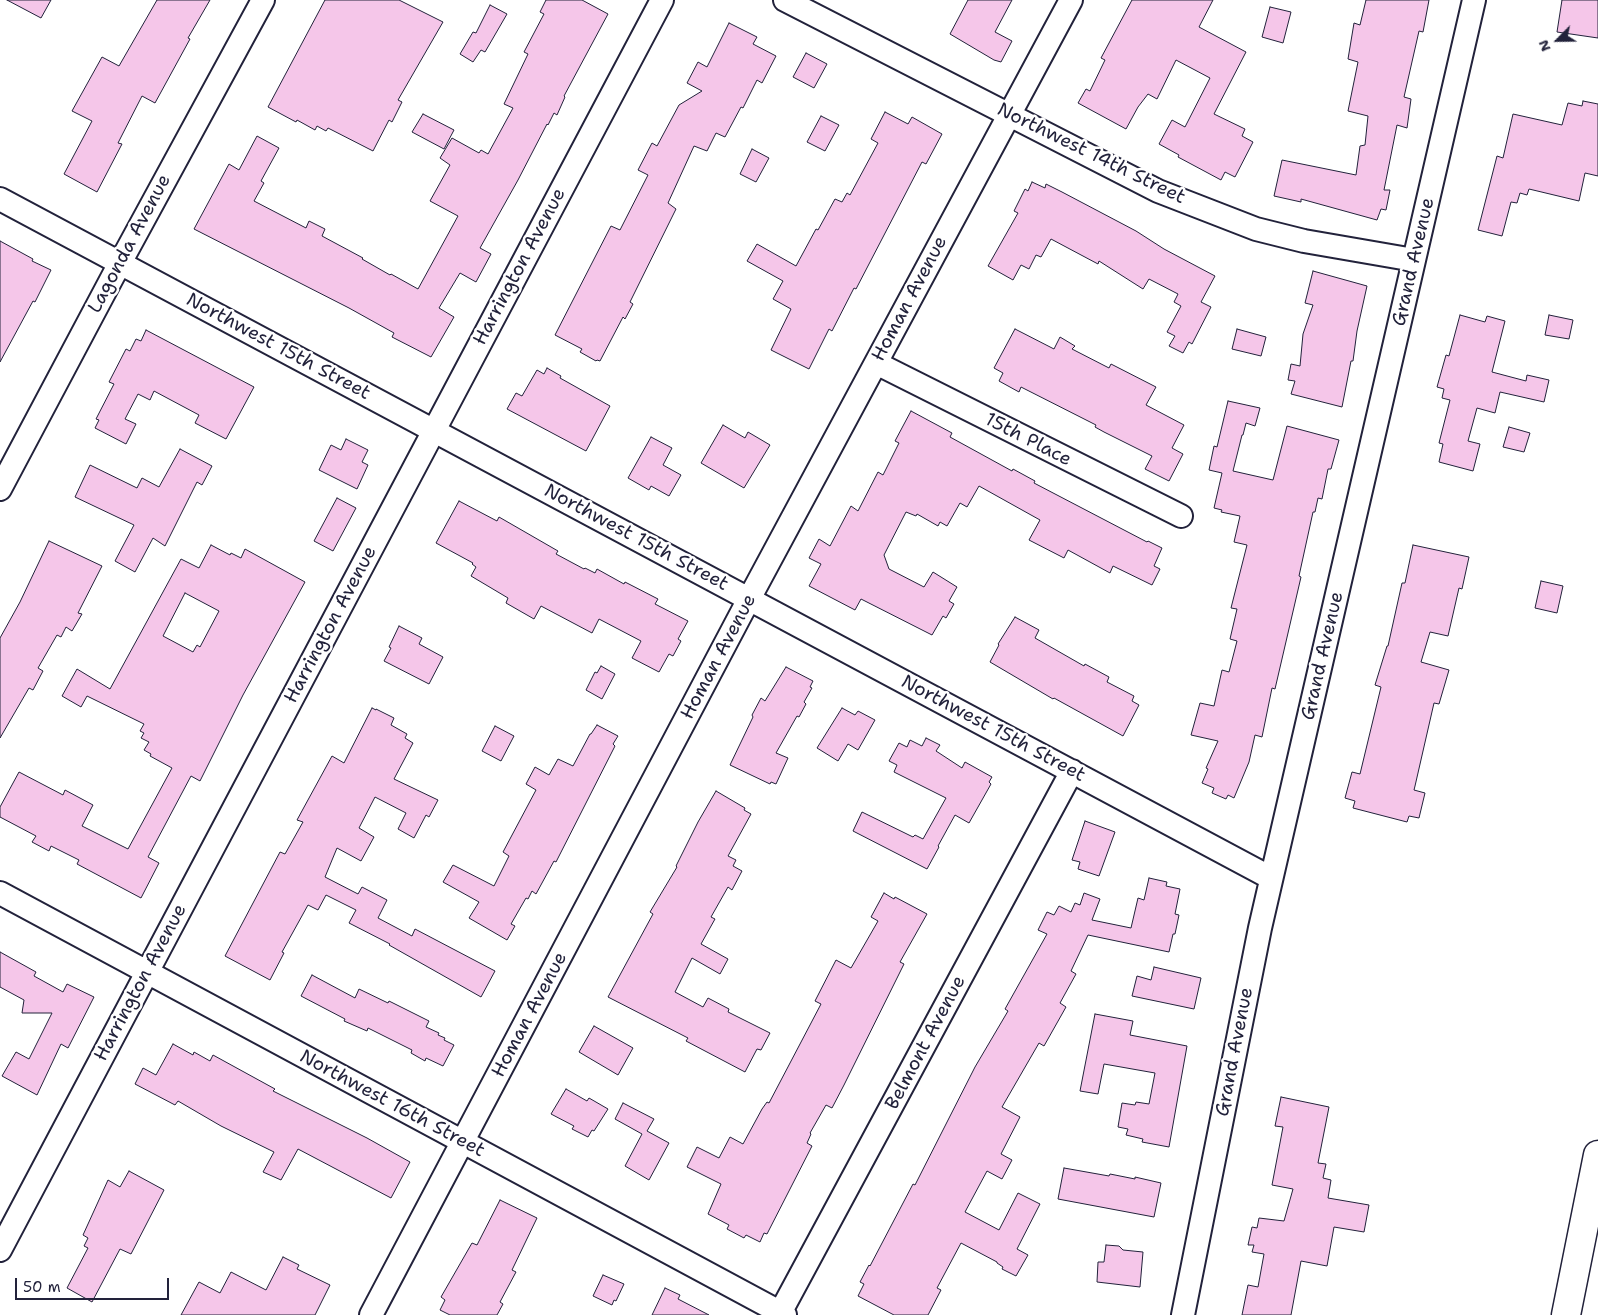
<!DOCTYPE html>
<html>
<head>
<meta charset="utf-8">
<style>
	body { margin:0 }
	#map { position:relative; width:1598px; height:1315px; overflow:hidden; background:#fff; font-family:"Shantell Sans",sans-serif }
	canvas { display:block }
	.north { position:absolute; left:1533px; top:15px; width:50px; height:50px; -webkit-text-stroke:4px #fff; paint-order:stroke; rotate:247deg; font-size:14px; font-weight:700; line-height:20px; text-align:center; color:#22223b }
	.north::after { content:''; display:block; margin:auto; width:18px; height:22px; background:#22223b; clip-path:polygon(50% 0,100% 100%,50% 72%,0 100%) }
	.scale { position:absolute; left:15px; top:1278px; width:154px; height:22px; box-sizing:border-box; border:2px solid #22223b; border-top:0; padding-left:6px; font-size:15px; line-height:18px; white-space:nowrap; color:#22223b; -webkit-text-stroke:4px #fff; paint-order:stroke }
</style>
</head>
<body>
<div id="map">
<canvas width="1598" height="1315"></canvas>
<div class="north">N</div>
<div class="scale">50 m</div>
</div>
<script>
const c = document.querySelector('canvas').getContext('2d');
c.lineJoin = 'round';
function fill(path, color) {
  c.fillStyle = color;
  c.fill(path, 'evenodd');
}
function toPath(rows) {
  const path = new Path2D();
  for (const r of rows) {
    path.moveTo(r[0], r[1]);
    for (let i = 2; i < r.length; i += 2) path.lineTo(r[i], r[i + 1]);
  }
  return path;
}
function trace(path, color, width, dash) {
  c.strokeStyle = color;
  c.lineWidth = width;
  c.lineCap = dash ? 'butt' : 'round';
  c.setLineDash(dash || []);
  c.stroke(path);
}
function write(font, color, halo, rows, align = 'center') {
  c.font = font + ' "Shantell Sans",sans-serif';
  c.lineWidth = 5;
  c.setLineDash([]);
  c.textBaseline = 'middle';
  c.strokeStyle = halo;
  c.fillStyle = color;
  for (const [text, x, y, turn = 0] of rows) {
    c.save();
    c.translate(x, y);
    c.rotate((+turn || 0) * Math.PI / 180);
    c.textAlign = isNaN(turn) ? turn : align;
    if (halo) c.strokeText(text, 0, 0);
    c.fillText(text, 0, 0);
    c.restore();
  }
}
const building = toPath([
	[7,0,51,0,41,18,7,0],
	[157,0,210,0,188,38,190,39,155,103,142,96,118,143,122,144,97,192,64,174,92,121,72,111,102,57,119,66,157,0],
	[325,0,399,0,443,22,398,100,402,102,392,122,389,120,373,151,328,128,326,131,317,126,315,130,297,120,296,122,268,107,325,0],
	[546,0,582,0,608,14,564,96,565,97,557,115,554,113,548,125,547,124,518,180,480,248,491,254,476,282,460,273,439,308,454,317,431,357,392,337,394,333,349,308,194,229,229,164,239,170,257,136,279,148,261,181,264,183,254,201,306,228,309,221,325,229,322,236,363,258,362,259,390,275,391,274,418,289,458,216,430,201,450,165,440,158,452,138,479,153,481,150,488,154,513,108,504,104,528,54,524,52,544,14,540,12,546,0],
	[968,0,1012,0,995,32,1012,41,1001,62,994,60,950,34,968,0],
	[1132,0,1213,0,1199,27,1246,52,1214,114,1245,129,1242,136,1253,142,1235,177,1225,172,1221,180,1178,157,1179,155,1159,144,1172,120,1185,127,1210,78,1176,60,1157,99,1148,94,1138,107,1126,129,1078,103,1086,89,1090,91,1105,60,1101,58,1132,0],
	[1366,0,1429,0,1423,32,1419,31,1404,97,1411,99,1407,128,1397,125,1384,190,1390,190,1386,210,1381,209,1377,220,1301,199,1301,202,1274,196,1282,160,1356,175,1360,146,1365,145,1368,116,1348,111,1358,62,1348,59,1354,23,1360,25,1366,0],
	[1562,0,1598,0,1598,38,1557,32,1562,0],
	[490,5,507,14,485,52,481,50,473,62,460,54,473,32,476,33,490,5],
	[1270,7,1291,12,1283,43,1262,37,1270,7],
	[729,23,757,37,753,44,776,56,762,83,757,80,743,108,741,107,725,137,716,133,707,151,694,146,668,203,676,209,630,302,633,304,625,319,623,317,600,361,597,360,596,361,580,352,582,349,555,335,611,226,620,230,648,175,638,170,652,143,657,146,679,105,702,91,687,83,698,62,707,67,729,23],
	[806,53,827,64,814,88,793,77,806,53],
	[1583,101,1598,104,1598,176,1585,173,1579,201,1529,189,1527,195,1520,193,1517,203,1511,202,1502,236,1478,230,1497,156,1503,158,1513,114,1562,125,1568,103,1582,106,1583,101],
	[885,112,908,124,912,117,942,134,926,164,922,162,856,289,854,288,832,331,829,329,809,369,771,350,791,309,773,299,783,281,747,261,757,244,796,266,816,229,818,230,835,199,842,202,847,193,850,195,878,143,871,139,885,112],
	[423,114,454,130,444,149,412,132,423,114],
	[821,116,839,125,825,151,807,142,821,116],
	[752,149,769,158,756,182,740,174,752,149],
	[1032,182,1045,188,1046,184,1062,192,1136,231,1164,249,1215,276,1201,302,1211,307,1192,344,1189,342,1183,353,1169,346,1175,336,1167,332,1181,306,1174,302,1178,294,1149,279,1143,289,1099,261,1098,264,1051,239,1041,257,1036,255,1029,269,1021,265,1013,280,988,266,1018,213,1014,211,1025,189,1028,191,1032,182],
	[0,241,33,259,32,261,51,270,35,302,33,301,0,362,0,241],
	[1313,271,1367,286,1357,331,1353,361,1351,361,1342,407,1291,394,1295,381,1288,380,1291,364,1300,366,1303,334,1313,305,1305,303,1313,271],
	[1460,315,1485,322,1487,316,1505,321,1492,372,1526,381,1527,375,1549,380,1544,402,1500,392,1495,413,1477,408,1468,441,1480,444,1473,471,1439,462,1443,444,1439,443,1450,400,1442,398,1444,389,1437,387,1446,355,1449,356,1460,315],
	[1549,315,1573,320,1569,339,1545,335,1549,315],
	[1015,329,1054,349,1060,337,1075,346,1072,349,1109,368,1111,364,1156,387,1146,405,1184,425,1172,448,1183,454,1169,481,1145,469,1152,456,1104,432,1095,427,1096,425,1021,387,1019,392,999,381,1003,373,994,368,1015,329],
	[1237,329,1266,337,1261,356,1232,349,1237,329],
	[146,330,254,387,226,439,195,423,199,415,154,391,150,400,138,394,125,419,136,424,126,444,95,428,99,420,96,419,114,384,109,382,126,349,130,351,136,339,141,341,146,330],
	[547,368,561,376,560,378,610,406,586,451,507,409,516,393,522,396,537,370,544,374,547,368],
	[1228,401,1260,408,1255,426,1246,423,1243,435,1242,435,1233,471,1273,480,1287,426,1339,440,1331,469,1328,469,1322,499,1318,498,1315,512,1313,512,1299,576,1301,577,1275,689,1272,688,1262,737,1255,735,1249,762,1234,798,1228,795,1226,799,1212,793,1214,788,1202,783,1208,769,1206,768,1218,741,1191,735,1200,703,1214,706,1222,670,1229,672,1237,641,1230,639,1237,609,1231,608,1247,545,1234,542,1240,516,1221,512,1222,510,1214,508,1222,473,1209,470,1214,446,1217,447,1228,401],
	[911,411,952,433,950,437,1012,471,1013,469,1035,481,1034,483,1147,542,1148,541,1162,548,1154,566,1160,569,1152,585,1113,566,1110,573,1068,550,1064,558,1029,540,1040,520,979,486,967,507,960,503,947,526,940,522,938,526,917,514,916,516,906,512,884,555,889,569,924,587,933,572,957,587,949,601,954,604,946,618,943,616,932,635,861,599,855,610,809,586,821,564,809,558,819,539,830,546,851,506,858,511,878,472,883,475,899,443,895,441,911,411],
	[723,425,745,438,748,432,770,445,744,488,701,463,723,425],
	[1509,427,1530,433,1524,452,1503,447,1509,427],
	[651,437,672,448,663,465,681,475,669,496,651,486,649,490,628,478,651,437],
	[346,439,368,450,362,462,368,465,357,489,319,470,331,445,341,450,346,439],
	[180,449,212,466,202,485,197,482,165,546,153,538,135,572,115,561,134,525,75,497,90,465,137,488,142,478,159,487,180,449],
	[337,498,356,508,333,551,314,541,337,498],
	[459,501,497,521,499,517,558,551,556,554,584,569,585,568,595,573,597,569,624,584,625,582,658,599,655,604,688,621,678,639,681,641,673,656,669,654,659,672,632,658,641,641,599,619,592,633,541,606,534,619,506,603,508,598,471,576,476,567,472,564,473,563,436,543,459,501],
	[49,541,102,566,78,613,82,614,72,631,66,627,61,637,57,635,38,668,43,671,33,690,29,688,0,738,0,638,20,602,49,541],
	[211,545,230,555,231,553,241,558,245,549,305,582,243,695,200,781,191,776,148,857,159,863,141,898,77,864,79,860,51,846,49,851,32,842,36,836,0,817,0,807,19,772,63,795,65,790,93,805,82,826,128,849,172,768,150,756,151,754,144,750,149,742,141,738,144,733,140,731,144,724,87,696,81,707,62,696,77,669,110,689,181,559,199,568,211,545],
	[185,593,219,611,200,647,197,645,193,652,163,636,185,593],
	[1413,545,1469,557,1462,589,1459,588,1448,636,1430,632,1421,662,1449,670,1439,704,1434,703,1415,786,1414,790,1425,793,1419,818,1409,816,1407,822,1353,808,1355,801,1345,798,1352,772,1360,774,1381,687,1375,685,1387,646,1388,646,1402,583,1405,583,1413,545],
	[1541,581,1563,586,1557,613,1535,608,1541,581],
	[1015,617,1039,630,1035,638,1084,666,1085,664,1109,677,1107,682,1134,696,1132,701,1139,705,1123,736,1054,698,1053,699,990,662,999,645,998,644,1015,617],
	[399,626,422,638,419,644,443,657,429,684,384,661,391,648,389,647,399,626],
	[601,666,615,674,602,699,586,690,595,672,597,673,601,666],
	[786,667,813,681,810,687,812,688,804,702,806,704,799,717,797,716,776,753,788,758,776,784,771,782,770,784,730,765,753,717,752,715,761,698,765,701,786,667],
	[372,708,376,710,376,709,394,718,391,725,407,734,405,738,413,743,394,779,438,800,429,817,426,815,414,838,398,829,406,813,375,797,359,828,374,837,361,861,337,848,325,877,358,894,362,887,387,900,378,918,412,936,415,929,495,971,481,997,389,945,390,944,349,923,356,910,326,895,318,910,308,905,282,952,284,953,270,980,225,956,280,852,285,854,303,822,297,820,332,756,344,763,372,708],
	[842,708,855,715,858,711,875,720,858,750,848,744,838,761,817,748,842,708],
	[597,725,618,736,613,744,615,746,556,862,554,861,536,894,532,891,528,899,526,898,511,924,515,926,507,940,469,918,479,902,443,882,453,865,494,886,509,856,503,852,536,790,526,784,535,767,549,775,558,759,573,766,590,734,591,734,597,725],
	[495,726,514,736,501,761,482,751,495,726],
	[926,738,940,745,936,751,962,768,965,762,992,777,989,782,991,784,969,823,955,815,938,846,939,847,927,869,853,831,862,812,913,837,915,835,923,839,946,798,894,772,897,765,889,761,899,743,907,747,910,740,922,746,926,738],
	[716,791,745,808,744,810,751,814,728,856,736,860,733,866,742,871,732,890,728,887,711,917,715,919,701,944,728,959,720,974,692,958,675,992,703,1007,708,998,729,1009,728,1012,770,1033,761,1050,757,1049,745,1072,686,1041,688,1038,608,997,653,914,650,912,677,867,676,866,698,822,716,791],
	[1085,821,1115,832,1099,876,1078,869,1080,862,1072,860,1085,821],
	[1149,878,1167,882,1166,886,1180,889,1175,914,1179,915,1175,934,1173,934,1169,952,1088,935,1071,971,1076,974,1060,1003,1066,1007,1044,1046,1039,1043,1002,1107,1020,1117,1001,1154,1012,1160,1002,1179,987,1171,965,1212,999,1230,1018,1193,1040,1204,1017,1249,1028,1255,1016,1276,1002,1269,1003,1267,997,1263,997,1262,961,1243,937,1288,941,1290,928,1315,894,1315,858,1296,864,1284,860,1282,869,1265,870,1266,913,1184,915,1185,975,1067,1008,1011,1005,1009,1047,934,1038,930,1047,912,1054,915,1059,906,1071,912,1075,903,1080,905,1084,893,1100,899,1092,920,1131,928,1138,898,1144,900,1149,878],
	[884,893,894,899,895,897,927,914,900,962,904,964,844,1085,832,1108,826,1105,810,1133,811,1134,807,1143,812,1146,767,1234,764,1233,760,1242,746,1235,744,1238,727,1229,729,1225,708,1214,721,1184,687,1167,697,1147,719,1158,730,1137,743,1144,762,1109,767,1102,769,1103,821,1004,815,1001,836,960,851,968,878,921,871,917,884,893],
	[0,952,36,972,34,976,63,992,67,984,94,997,68,1048,61,1044,37,1095,2,1076,16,1052,29,1059,52,1013,22,1013,24,1000,0,987,0,952],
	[1154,967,1201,978,1194,1009,1132,996,1137,976,1151,980,1154,967],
	[312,975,355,998,359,989,388,1003,389,1001,429,1021,426,1027,439,1033,438,1035,445,1038,444,1040,454,1045,443,1066,426,1058,425,1061,411,1053,412,1050,368,1028,367,1031,344,1021,345,1019,301,996,312,975],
	[1095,1014,1133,1021,1130,1035,1187,1046,1169,1147,1142,1142,1143,1139,1126,1135,1128,1129,1118,1127,1122,1103,1135,1105,1136,1102,1149,1104,1155,1073,1104,1064,1098,1094,1080,1091,1095,1014],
	[594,1026,633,1048,618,1075,579,1052,594,1026],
	[173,1044,193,1055,194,1052,210,1061,213,1055,275,1089,273,1091,367,1138,410,1162,391,1198,298,1149,281,1180,263,1172,274,1152,221,1126,178,1101,175,1105,135,1084,143,1068,156,1075,173,1044],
	[566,1089,587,1101,589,1098,608,1109,594,1131,592,1130,588,1137,572,1129,574,1126,551,1114,566,1089],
	[1281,1097,1329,1107,1318,1163,1326,1164,1323,1178,1331,1180,1328,1198,1369,1205,1364,1232,1334,1227,1327,1266,1301,1261,1291,1315,1242,1315,1248,1285,1258,1287,1264,1254,1252,1252,1254,1245,1248,1245,1252,1227,1257,1228,1259,1218,1284,1221,1293,1189,1272,1185,1283,1127,1275,1126,1281,1097],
	[623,1103,654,1119,647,1131,669,1143,649,1180,625,1166,642,1134,615,1119,623,1103],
	[1064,1168,1109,1176,1110,1174,1135,1179,1135,1177,1161,1183,1154,1217,1058,1199,1064,1168],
	[129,1171,164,1190,131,1254,120,1249,92,1302,67,1288,88,1248,84,1246,88,1238,83,1235,108,1180,120,1187,129,1171],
	[500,1200,537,1218,512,1270,516,1272,500,1302,503,1304,497,1315,450,1315,440,1310,445,1300,441,1297,472,1243,477,1245,500,1200],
	[1106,1245,1119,1246,1123,1250,1143,1252,1140,1287,1097,1282,1098,1262,1104,1262,1106,1245],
	[283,1257,299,1265,297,1269,330,1285,315,1315,181,1315,199,1282,220,1293,231,1272,266,1290,283,1257],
	[603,1275,624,1284,616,1301,614,1300,612,1305,593,1296,603,1275],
	[665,1288,680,1295,678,1299,709,1315,652,1315,665,1288]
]);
fill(building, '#f5c6e9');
trace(building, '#22223b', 1);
const minor = toPath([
	[785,0,1158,191,1256,229,1304,241,1414,260],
	[0,199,1271,878],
	[876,363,1181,516],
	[0,489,120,263,263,0],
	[0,893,785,1315],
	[0,1250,662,0],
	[371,1315,749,599,1071,0],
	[779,1315,1072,771],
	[1183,1315,1260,928,1474,0]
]);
const primary = toPath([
	[1566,1315,1598,1155]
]);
trace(minor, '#22223b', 26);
trace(primary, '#22223b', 31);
trace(minor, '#fff', 22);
trace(primary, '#fff', 28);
write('19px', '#22223b', '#fff', [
	["Northwest 14th Street",1091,154,26],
	["Lagonda Avenue",130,244,-62],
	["Grand Avenue",1414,262,-77],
	["Harrington Avenue",520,267,-62],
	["Homan Avenue",910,299,-62],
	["Northwest 15th Street",278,347,28],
	["15th Place",1028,440,27],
	["Northwest 15th Street",636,538,28],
	["Harrington Avenue",331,625,-62],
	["Grand Avenue",1323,656,-77],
	["Homan Avenue",719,657,-62],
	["Northwest 15th Street",993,729,28],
	["Harrington Avenue",141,983,-62],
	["Homan Avenue",530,1015,-62],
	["Belmont Avenue",926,1043,-62],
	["Grand Avenue",1235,1052,-79],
	["Northwest 16th Street",392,1104,28]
]);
</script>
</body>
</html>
